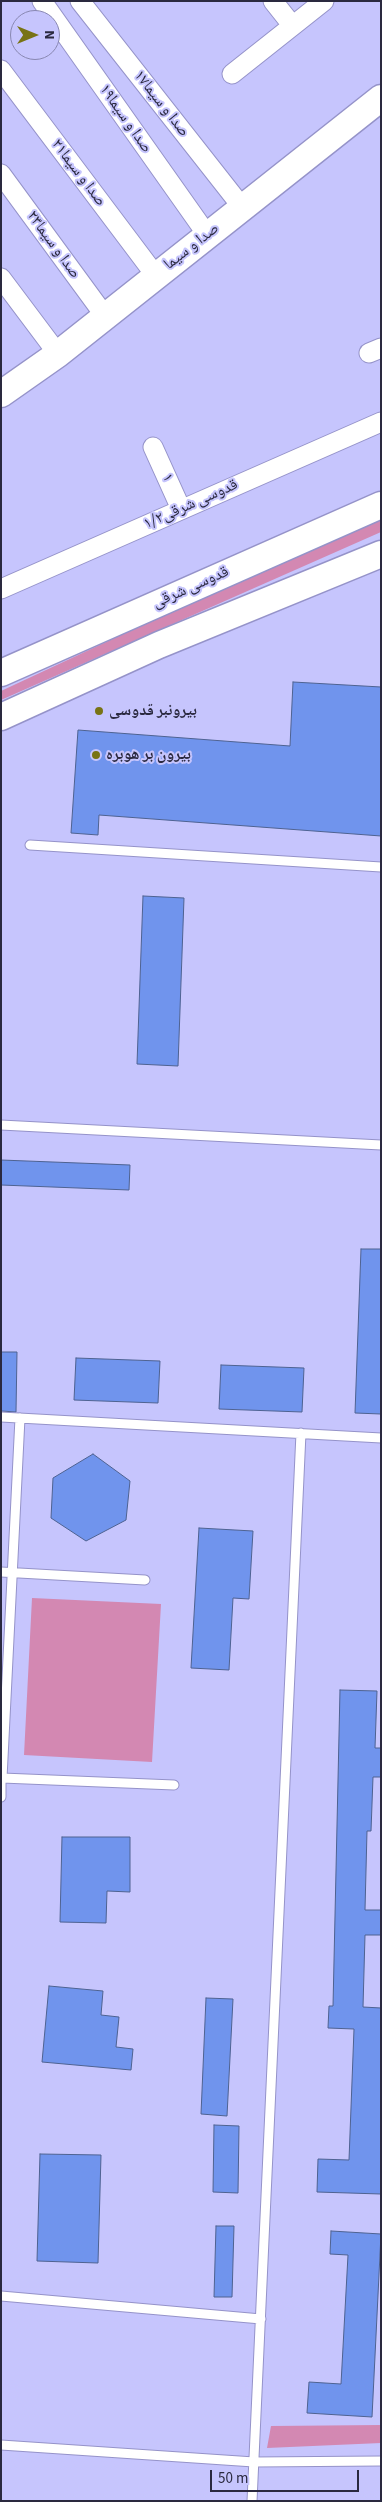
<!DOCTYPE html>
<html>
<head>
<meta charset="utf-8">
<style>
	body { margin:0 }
	#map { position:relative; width:382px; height:2502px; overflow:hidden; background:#c6c5fd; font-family:"Source Sans 3",sans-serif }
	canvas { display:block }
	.frame { position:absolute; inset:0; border:2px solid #2a293f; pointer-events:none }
	.north { position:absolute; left:10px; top:10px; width:50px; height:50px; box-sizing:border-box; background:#c6c5fd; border:1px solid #8887b1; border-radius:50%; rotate:90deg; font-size:14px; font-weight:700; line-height:20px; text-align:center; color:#2a293f }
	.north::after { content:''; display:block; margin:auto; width:18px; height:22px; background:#787315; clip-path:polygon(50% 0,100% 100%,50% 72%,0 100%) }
	.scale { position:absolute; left:210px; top:2470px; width:149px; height:22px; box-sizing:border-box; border:2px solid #2a293f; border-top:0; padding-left:6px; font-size:15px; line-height:18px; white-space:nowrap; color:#2a293f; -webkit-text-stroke:4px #c6c5fd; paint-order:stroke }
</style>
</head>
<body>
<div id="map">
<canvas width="382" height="2502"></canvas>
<div class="frame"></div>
<div class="north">N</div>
<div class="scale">50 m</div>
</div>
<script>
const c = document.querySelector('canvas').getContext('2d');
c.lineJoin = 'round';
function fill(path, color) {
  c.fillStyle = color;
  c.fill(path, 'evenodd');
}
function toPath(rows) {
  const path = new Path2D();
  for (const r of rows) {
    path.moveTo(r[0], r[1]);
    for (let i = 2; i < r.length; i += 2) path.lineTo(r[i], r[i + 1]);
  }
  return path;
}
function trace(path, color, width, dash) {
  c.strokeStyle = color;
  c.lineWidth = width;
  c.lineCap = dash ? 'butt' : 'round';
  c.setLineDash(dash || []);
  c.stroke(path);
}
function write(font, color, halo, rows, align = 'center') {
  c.font = font + ' "Source Sans 3","Noto Naskh Arabic",sans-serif';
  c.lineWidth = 4;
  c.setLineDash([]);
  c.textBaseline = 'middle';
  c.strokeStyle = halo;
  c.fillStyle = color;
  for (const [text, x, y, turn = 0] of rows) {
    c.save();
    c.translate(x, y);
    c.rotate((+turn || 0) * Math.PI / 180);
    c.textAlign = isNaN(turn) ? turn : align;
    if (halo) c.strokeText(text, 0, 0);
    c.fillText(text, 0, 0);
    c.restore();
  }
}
fill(toPath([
	[381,520,381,532,1,700,1,691,119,636],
	[32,1598,161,1604,152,1762,24,1755],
	[381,2425,381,2443,267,2448,271,2426]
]), '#d388b2');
const building = toPath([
	[293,682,381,687,381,836,99,815,98,835,71,833,78,730,290,746,293,682],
	[143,896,184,898,178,1066,137,1064,143,896],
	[1,1160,130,1165,129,1190,1,1185,1,1160],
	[361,1249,381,1249,381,1414,355,1413,361,1249],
	[1,1352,17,1352,16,1412,1,1411,1,1352],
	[76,1358,160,1361,158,1403,74,1400,76,1358],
	[221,1365,304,1368,302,1412,219,1409,221,1365],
	[93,1454,130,1481,126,1520,86,1541,51,1518,53,1478,93,1454],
	[199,1528,253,1531,249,1599,233,1598,229,1670,191,1668,199,1528],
	[340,1690,377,1691,375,1748,381,1748,381,1777,373,1777,371,1831,367,1831,365,1910,381,1910,381,1935,365,1935,363,2007,381,2008,381,2194,317,2192,318,2159,349,2160,354,2029,328,2028,329,2006,333,2006,340,1690],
	[62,1837,130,1837,130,1892,107,1891,106,1923,60,1922,62,1837],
	[49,1986,103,1991,101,2015,119,2017,116,2047,133,2049,131,2070,42,2062,49,1986],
	[206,1998,233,1999,227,2116,201,2114,206,1998],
	[214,2125,239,2126,238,2193,213,2192,214,2125],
	[40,2154,101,2155,98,2263,37,2261,40,2154],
	[216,2226,234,2226,232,2297,214,2297,216,2226],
	[331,2231,381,2234,372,2417,307,2413,309,2382,341,2384,348,2255,330,2254,331,2231]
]);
fill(building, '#7094ed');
trace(building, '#4e6291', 1);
const lane = toPath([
	[30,845,381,867],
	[1,1125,381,1145],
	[1,1417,381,1438],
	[20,1418,2,1778,174,1785],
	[1,1572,145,1580],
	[1,1778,1,1797],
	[1,2296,261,2319],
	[1,2445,254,2462,381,2461],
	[252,2501,301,1433]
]);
const street = toPath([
	[42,1,208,236],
	[80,1,242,207],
	[273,1,292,25],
	[1,70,156,276],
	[232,74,324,1],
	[1,174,105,316],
	[1,278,58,354],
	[369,353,381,348],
	[153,447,181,509],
	[1,589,381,422]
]);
const secondary = toPath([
	[1,394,58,354,381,98],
	[1,673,381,505],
	[1,717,159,645,381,554]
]);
trace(lane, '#9593c9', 11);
trace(street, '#9593c9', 21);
trace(secondary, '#9593c9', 29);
trace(lane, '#fff', 9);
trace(street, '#fff', 19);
trace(secondary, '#fff', 26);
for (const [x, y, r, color] of [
	[99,711,5,"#787315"],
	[96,755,5,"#787315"]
]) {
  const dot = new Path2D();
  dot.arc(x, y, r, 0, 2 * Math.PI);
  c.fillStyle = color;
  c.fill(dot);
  trace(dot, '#c6c5fd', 2);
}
write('16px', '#2a293f', '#c6c5fd', [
	["صدا و سیما۱۷",161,104,52],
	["صدا و سیما۱۹",125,119,55],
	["صدا و سیما۲۱",78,173,53],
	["صدا و سیما۲۳",53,245,54],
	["صدا و سیما",192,247,-38],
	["۱",167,478,65],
	["قدوسی شرقی۱/۲",191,505,-24],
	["قدوسی شرقی",191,588,-24]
]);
write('bold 16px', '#2a293f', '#c6c5fd', [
	["بیرونبر قدوسی",109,711],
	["بیرون بر هوبره",106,755]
], 'left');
</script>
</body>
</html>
